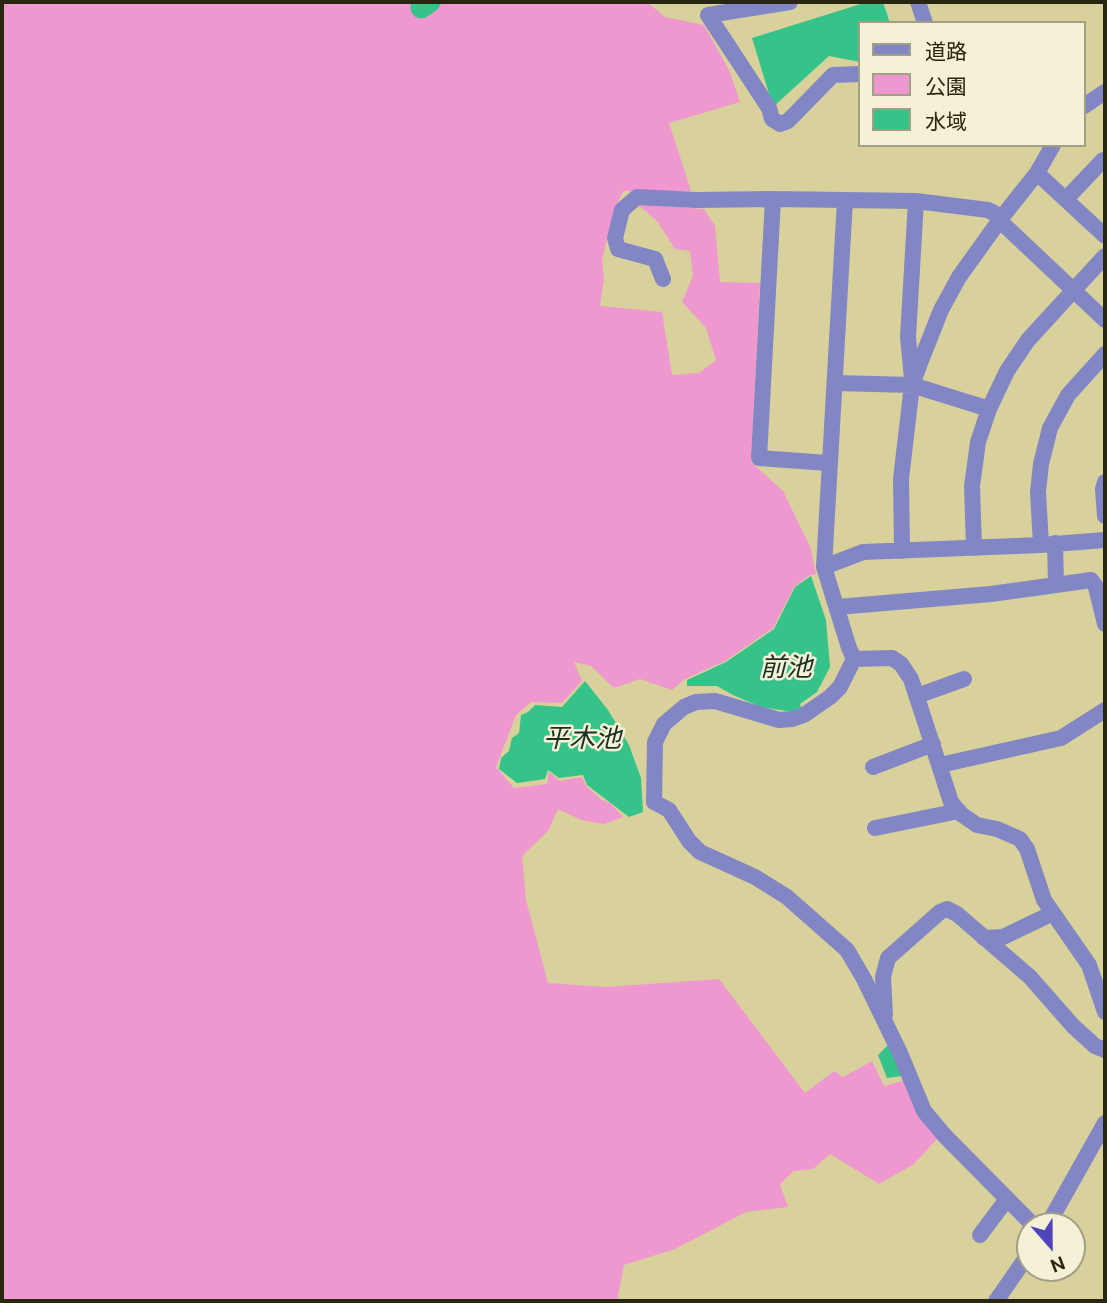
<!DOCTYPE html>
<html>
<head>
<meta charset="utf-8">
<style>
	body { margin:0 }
	#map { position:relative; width:1107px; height:1303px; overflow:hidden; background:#d8d19c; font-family:Ubuntu,"Noto Sans JP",sans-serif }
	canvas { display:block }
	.frame { position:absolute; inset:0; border:4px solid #282510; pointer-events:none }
	.legend { position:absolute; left:858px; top:21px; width:228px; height:126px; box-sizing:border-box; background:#f4f1d6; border:2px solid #a29f87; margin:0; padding:9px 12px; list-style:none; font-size:21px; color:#282510 }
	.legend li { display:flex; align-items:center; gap:14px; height:35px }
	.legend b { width:35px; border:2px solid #a29f87 }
	.north { position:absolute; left:1016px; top:1212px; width:70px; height:70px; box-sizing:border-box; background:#f4f1d6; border:2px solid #a29f87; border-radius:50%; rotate:159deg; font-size:19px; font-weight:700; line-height:28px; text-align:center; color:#282510 }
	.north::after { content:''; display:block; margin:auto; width:24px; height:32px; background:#4f44bb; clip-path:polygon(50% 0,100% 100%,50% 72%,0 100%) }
</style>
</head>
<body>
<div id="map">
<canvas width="1107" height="1303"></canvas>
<div class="frame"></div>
<ul class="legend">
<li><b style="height:9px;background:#8386c4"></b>道路</li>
<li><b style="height:19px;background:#ef97cf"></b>公園</li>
<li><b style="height:19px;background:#36c38a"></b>水域</li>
</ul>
<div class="north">N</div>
</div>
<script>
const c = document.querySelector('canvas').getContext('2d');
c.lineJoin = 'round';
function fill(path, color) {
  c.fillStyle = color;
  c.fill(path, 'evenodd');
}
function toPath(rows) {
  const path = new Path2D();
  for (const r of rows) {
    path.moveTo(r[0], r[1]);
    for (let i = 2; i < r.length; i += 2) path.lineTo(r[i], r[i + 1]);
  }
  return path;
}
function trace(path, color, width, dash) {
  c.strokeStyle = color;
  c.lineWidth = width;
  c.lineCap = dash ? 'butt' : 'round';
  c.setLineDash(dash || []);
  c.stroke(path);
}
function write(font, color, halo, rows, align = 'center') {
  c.font = font + ' Ubuntu,"Noto Sans JP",sans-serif';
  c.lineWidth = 5;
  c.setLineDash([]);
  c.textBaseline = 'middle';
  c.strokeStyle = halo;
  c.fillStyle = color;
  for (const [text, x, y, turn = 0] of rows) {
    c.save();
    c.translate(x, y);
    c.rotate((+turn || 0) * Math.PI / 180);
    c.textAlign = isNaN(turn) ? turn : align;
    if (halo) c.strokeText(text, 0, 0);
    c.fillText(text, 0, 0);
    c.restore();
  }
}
fill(toPath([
	[2,2,647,2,665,17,704,25,730,72,740,102,669,123,691,191,623,191,613,214,602,260,604,279,600,306,662,312,672,375,699,373,716,360,706,328,682,302,693,276,690,251,675,249,657,221,637,204,704,209,715,226,720,282,760,283,751,462,783,491,811,549,816,574,810,575,794,587,773,628,725,661,685,679,672,690,640,679,614,688,591,666,574,662,582,681,562,703,531,702,516,715,496,767,514,788,547,784,549,772,560,781,582,777,586,786,602,800,610,803,623,817,604,824,581,820,558,809,548,831,522,856,526,900,548,983,606,987,719,979,805,1093,834,1071,843,1077,872,1061,884,1086,906,1080,922,1120,937,1139,914,1164,879,1184,830,1154,813,1169,794,1171,780,1184,788,1207,746,1212,675,1249,624,1265,617,1301,2,1301]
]), '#ef97cf');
fill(toPath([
	[867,2,883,2,890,23,860,23,860,62,829,56,773,107,752,38],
	[811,576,826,620,830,667,817,692,800,704,802,710,793,712,761,707,733,695,717,686,687,686,687,680,726,662,774,629,795,587],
	[585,681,608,710,629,745,641,778,643,812,629,817,587,785,583,775,559,778,548,770,545,779,517,783,499,769,501,758,509,751,512,738,519,733,521,715,528,712,535,705,562,707],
	[890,1043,902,1076,887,1078,878,1055]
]), '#36c38a');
trace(toPath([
	[421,8,430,2]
]), '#36c38a', 21);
trace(toPath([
	[790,2,708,15,769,108,772,119,780,124,788,121,833,75,860,74],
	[918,2,925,23],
	[1084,106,1105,92],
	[1037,173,1105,236],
	[773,199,759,458,828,463],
	[1066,199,1103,160],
	[845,200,824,567,849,648,854,659,892,658,901,664,911,679,951,802,961,814,977,825,997,829,1020,839,1027,849,1044,900,1089,965,1105,1012],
	[999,220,1105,320],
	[663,279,655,259,618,249,615,238,622,210,637,197,696,200,773,199,916,201,988,210,1002,217],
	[912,379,908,337,916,201],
	[835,383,912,385,989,409],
	[1105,482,1103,489,1105,516],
	[1055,543,1056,585,1091,580,1096,587,1105,624],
	[1041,545,1038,492,1041,464,1050,428,1068,395,1105,354],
	[974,548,972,486,978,442,989,409,1007,371,1028,340,1105,256],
	[902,551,901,479,912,385,920,363,941,310,959,277,1002,217,1037,173,1053,145],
	[824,567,863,552,1041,545,1105,540],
	[837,607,991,594,1056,585],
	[854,659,840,687,830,697,804,715,792,719,779,720,715,701,696,702,684,707,664,724,655,742,654,802,669,810,689,841,700,852,755,877,787,897,847,950,864,979,900,1053,924,1111,945,1136,1034,1226],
	[917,696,964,679],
	[940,765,1061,738,1105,710],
	[873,767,933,744],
	[875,828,959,811],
	[984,938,1003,937,1053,913],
	[885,1015,883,977,888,958,940,912,947,909,957,914,1030,977,1073,1026,1095,1046,1105,1050],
	[1047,1226,1105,1123],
	[980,1235,1007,1199],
	[996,1301,1030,1252]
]), '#8386c4', 16);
write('italic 26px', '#192f24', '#f4f1d6', [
	["前池",786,667],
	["平木池",582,738]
]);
</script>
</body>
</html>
